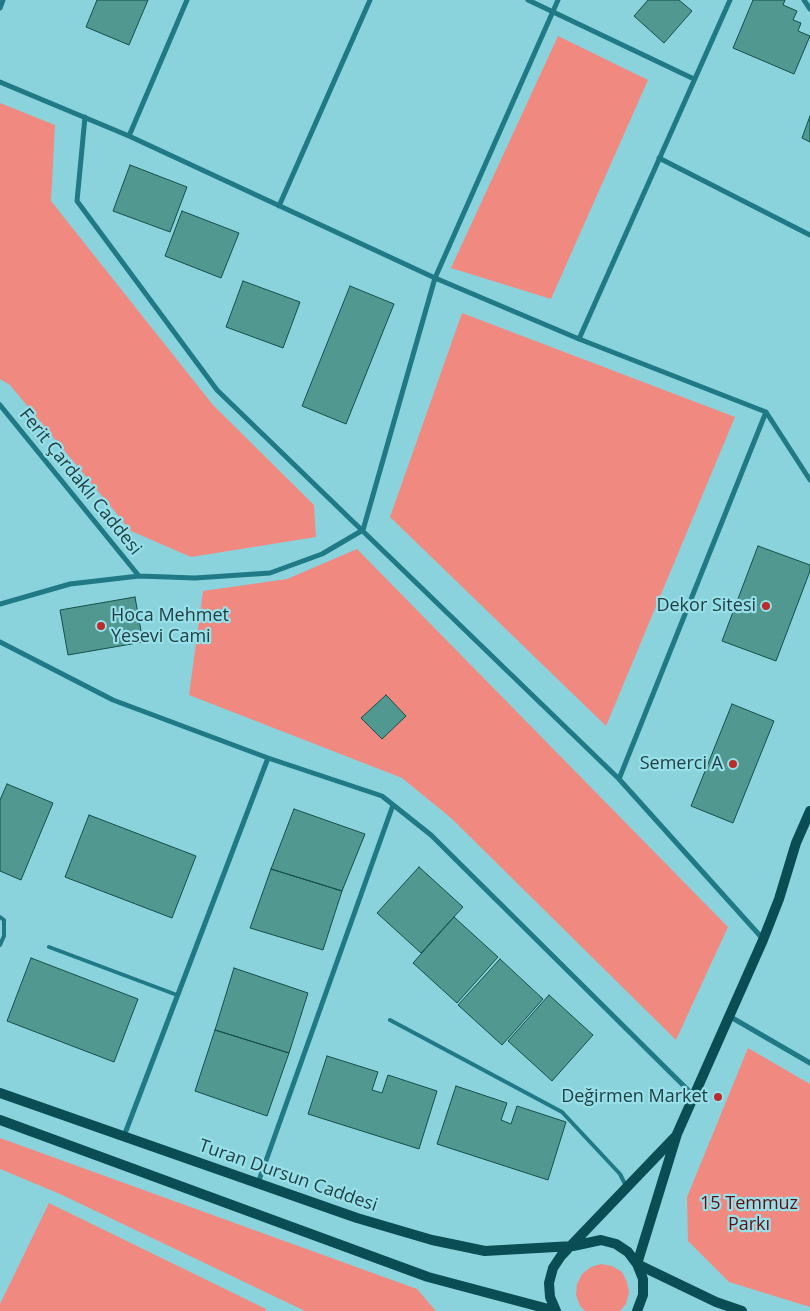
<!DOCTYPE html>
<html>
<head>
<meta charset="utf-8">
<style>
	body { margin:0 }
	canvas { display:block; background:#8ad3dd }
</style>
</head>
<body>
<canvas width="810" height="1311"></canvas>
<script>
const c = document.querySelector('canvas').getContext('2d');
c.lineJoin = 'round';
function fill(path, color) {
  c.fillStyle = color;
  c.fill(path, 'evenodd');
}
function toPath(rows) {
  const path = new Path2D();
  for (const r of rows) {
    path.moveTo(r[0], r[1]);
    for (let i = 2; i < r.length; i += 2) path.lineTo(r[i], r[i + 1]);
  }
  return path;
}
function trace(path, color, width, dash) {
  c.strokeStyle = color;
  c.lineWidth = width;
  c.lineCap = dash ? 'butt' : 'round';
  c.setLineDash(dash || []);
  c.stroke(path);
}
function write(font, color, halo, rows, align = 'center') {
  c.font = font + ' "Open Sans",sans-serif';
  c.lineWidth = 4.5;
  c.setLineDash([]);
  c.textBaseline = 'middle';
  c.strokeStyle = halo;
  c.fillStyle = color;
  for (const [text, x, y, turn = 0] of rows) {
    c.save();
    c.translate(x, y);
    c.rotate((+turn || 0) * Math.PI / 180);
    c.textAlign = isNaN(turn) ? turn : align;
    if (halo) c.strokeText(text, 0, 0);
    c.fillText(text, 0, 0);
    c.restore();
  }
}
fill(toPath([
	[558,36,648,80,551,299,451,268],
	[0,103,55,125,51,201,213,405,314,505,316,537,191,557,131,531,10,385,0,379],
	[462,313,735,417,606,726,390,517],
	[357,549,728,927,676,1040,451,818,402,778,189,695,203,591,287,579],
	[748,1048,810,1084,810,1307,729,1282,688,1241,687,1197],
	[0,1138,417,1289,436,1311,305,1311,60,1194,0,1169],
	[49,1203,266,1309,265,1311,0,1311,0,1304],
	[601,1264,612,1266,622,1272,627,1282,629,1293,626,1304,620,1311,585,1311,580,1306,576,1295,577,1284,582,1274,591,1267]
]), '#f08a80');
const building = toPath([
	[97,0,148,0,129,45,86,27,97,0],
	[648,0,679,0,692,11,664,43,634,16,648,0],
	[753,0,785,0,783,5,797,11,793,20,801,23,798,31,810,36,794,74,733,48,753,0],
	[810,116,810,142,802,138,810,116],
	[130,165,187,187,170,232,113,211,130,165],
	[182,211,239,233,221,278,165,256,182,211],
	[243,281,300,302,283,348,226,327,243,281],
	[350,286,394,304,346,424,302,406,350,286],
	[758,546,810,565,810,571,776,661,722,641,758,546],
	[135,597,143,642,68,655,60,610,135,597],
	[386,695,406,716,382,739,361,718,386,695],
	[732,704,774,721,733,823,691,806,732,704],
	[7,784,53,803,21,880,0,871,0,800,7,784],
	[294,809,365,834,342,891,271,869,294,809],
	[89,815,196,856,172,918,65,877,89,815],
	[419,867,463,907,421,953,377,913,419,867],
	[271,869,342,891,323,950,250,928,271,869],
	[454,917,498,957,457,1003,413,963,454,917],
	[31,958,138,999,114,1062,7,1021,31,958],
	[500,959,543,999,502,1045,458,1005,500,959],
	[234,968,308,993,289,1053,215,1030,234,968],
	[549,995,593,1035,552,1081,508,1041,549,995],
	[215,1030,289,1053,267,1116,195,1091,215,1030],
	[327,1056,378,1072,372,1090,382,1093,388,1075,437,1091,419,1149,308,1114,327,1056],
	[456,1086,507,1103,501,1120,511,1124,517,1106,566,1122,548,1180,437,1144,456,1086]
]);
fill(building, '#509890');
trace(building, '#164f4a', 1);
trace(toPath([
	[0,917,4,920,4,936,0,945],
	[49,947,177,995],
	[390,1020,562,1112,620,1174,626,1186]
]), '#1f7a85', 4);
trace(toPath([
	[528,0,694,79],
	[804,0,810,9],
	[0,8,3,0],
	[0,82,129,136,435,278,579,339,766,412,810,480],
	[85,117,77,201,217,390,619,779,763,939],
	[129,136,187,0],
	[659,158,810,235],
	[279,206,370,0],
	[579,339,730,0],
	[0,405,139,576],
	[0,604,70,584,139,576,195,578,270,573,322,554,363,530,435,278,558,0],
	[0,642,113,700,268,758,382,796,431,835,694,1096],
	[619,779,766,412],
	[729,1016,810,1063],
	[124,1136,268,758],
	[258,1183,393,805]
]), '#1f7a85', 5);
trace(toPath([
	[0,1093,357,1218,432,1240,485,1251,573,1246,601,1240,616,1244,628,1252,637,1264,643,1279,643,1295,637,1311],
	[0,1120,428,1277,556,1311],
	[637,1264,677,1134,763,940,779,899,796,843,810,811],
	[637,1264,716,1302,742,1311],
	[556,1311,550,1297,549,1283,553,1268,561,1256,675,1137]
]), '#0a4d55', 10);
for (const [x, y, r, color] of [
	[766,606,5,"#bb2c2b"],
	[101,626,5,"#bb2c2b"],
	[733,764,5,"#bb2c2b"],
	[718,1097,5,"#bb2c2b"]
]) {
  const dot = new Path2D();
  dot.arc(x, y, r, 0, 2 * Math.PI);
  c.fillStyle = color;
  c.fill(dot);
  trace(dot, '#97e0ea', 2);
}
write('18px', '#224044', '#97e0ea', [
	["Ferit Çardaklı Caddesi",80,482,51],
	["Turan Dursun Caddesi",288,1176,19]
]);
write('18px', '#224044', '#97e0ea', [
	["Dekor Sitesi",756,606],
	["Hoca Mehmet",111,616,"left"],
	["Yesevi Cami",111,637,"left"],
	["Semerci A",723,764],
	["Değirmen Market",708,1097]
], 'right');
write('18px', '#640d0e', '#97e0ea', [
	["15 Temmuz",749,1204],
	["Parkı",749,1225]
]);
</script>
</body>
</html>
